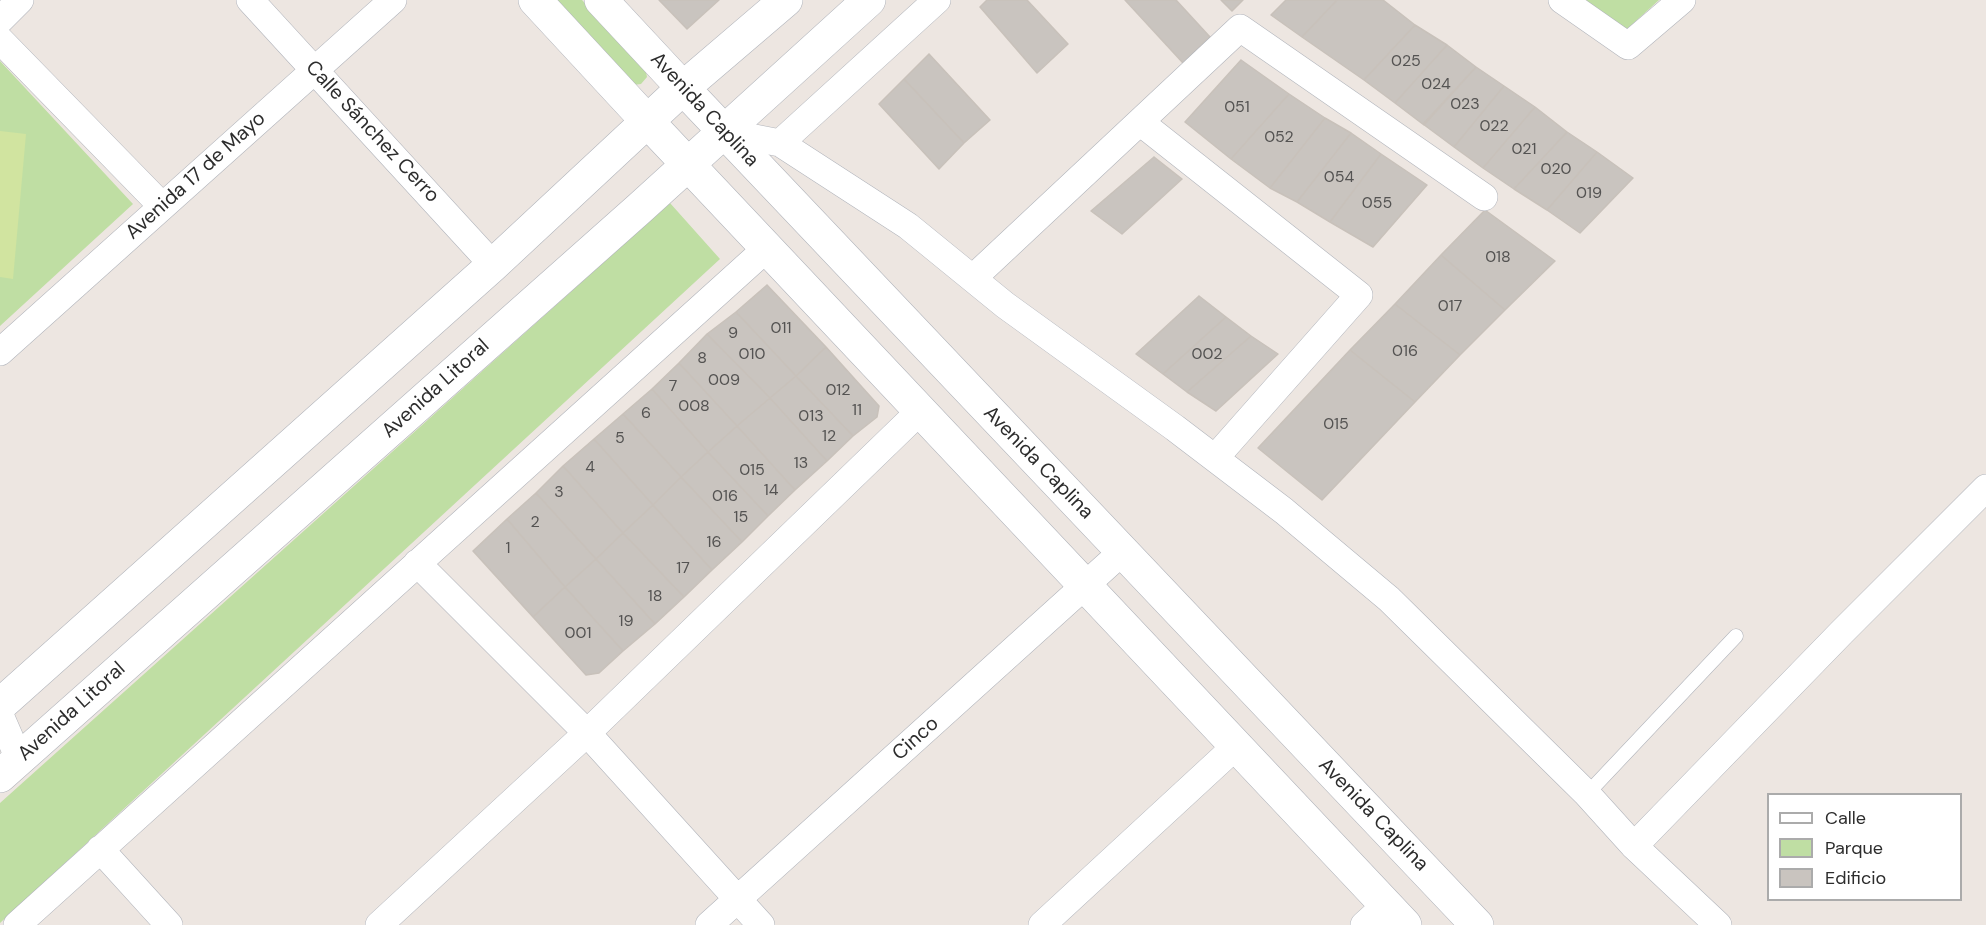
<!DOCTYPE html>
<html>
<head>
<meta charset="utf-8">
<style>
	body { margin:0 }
	#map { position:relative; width:1986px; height:925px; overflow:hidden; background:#ede6e1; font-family:"DM Sans",sans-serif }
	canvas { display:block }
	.legend { position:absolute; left:1767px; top:793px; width:195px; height:108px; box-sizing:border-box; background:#fff; border:2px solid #ababab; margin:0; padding:8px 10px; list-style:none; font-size:18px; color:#2d2d2d }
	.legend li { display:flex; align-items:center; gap:12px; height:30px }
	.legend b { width:30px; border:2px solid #ababab }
</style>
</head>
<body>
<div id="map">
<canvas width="1986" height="925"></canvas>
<ul class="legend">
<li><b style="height:8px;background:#fff"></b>Calle</li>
<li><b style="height:16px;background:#bfdea3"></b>Parque</li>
<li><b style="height:16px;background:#c9c4bf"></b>Edificio</li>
</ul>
</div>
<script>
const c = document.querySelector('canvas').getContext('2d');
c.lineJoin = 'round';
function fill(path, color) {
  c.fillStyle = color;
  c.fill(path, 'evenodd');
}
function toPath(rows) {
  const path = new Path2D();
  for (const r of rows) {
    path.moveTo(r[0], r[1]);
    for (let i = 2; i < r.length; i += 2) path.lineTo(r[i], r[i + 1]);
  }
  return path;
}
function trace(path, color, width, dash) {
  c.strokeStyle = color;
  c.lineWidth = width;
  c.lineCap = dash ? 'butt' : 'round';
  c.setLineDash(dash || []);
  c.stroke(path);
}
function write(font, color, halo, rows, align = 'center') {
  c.font = font + ' "DM Sans",sans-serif';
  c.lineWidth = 5;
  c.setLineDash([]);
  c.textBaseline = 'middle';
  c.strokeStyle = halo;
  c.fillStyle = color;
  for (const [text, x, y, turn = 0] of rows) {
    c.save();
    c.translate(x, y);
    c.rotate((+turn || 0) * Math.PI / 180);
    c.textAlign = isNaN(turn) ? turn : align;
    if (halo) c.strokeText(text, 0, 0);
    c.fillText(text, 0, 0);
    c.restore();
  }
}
fill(toPath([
	[552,0,582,0,645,67,647,77,641,84,633,85],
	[1581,0,1659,0,1626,30],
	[0,61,133,204,0,326],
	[670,203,720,259,0,923,0,803]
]), '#bfdea3');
fill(toPath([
	[0,131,26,134,13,279,0,277]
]), '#d1e4a0');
const building = toPath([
	[659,0,719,0,687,29,659,0],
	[987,0,1027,0,1068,44,1037,73,980,7,987,0],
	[1125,0,1176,0,1210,37,1183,63,1125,0],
	[1221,0,1243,0,1232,11,1221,0],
	[1286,0,1337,0,1302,37,1271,15,1286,0],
	[1337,0,1383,0,1415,25,1364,80,1302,37,1337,0],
	[1415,25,1447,45,1395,103,1364,80,1415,25],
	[1447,45,1476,67,1424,125,1395,103,1447,45],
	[929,54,990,120,964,143,904,79,929,54],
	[1241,60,1289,94,1231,159,1185,122,1241,60],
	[1476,67,1504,86,1454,147,1423,124,1476,67],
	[904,79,964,143,939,169,879,104,904,79],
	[1504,86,1535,107,1483,168,1454,147,1504,86],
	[1289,94,1325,118,1270,188,1231,159,1289,94],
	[1535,107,1567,132,1514,189,1483,168,1535,107],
	[1325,118,1351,133,1297,202,1270,188,1325,118],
	[1567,132,1597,152,1547,210,1514,189,1567,132],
	[1351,133,1381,154,1330,222,1297,202,1351,133],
	[1597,152,1633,178,1580,233,1547,210,1597,152],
	[1381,154,1427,185,1373,247,1330,222,1381,154],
	[1154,157,1182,179,1122,234,1091,211,1154,157],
	[1485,210,1555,261,1505,310,1441,255,1485,210],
	[1441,255,1505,310,1460,355,1395,304,1441,255],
	[767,285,826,347,796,376,736,312,767,285],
	[1199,296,1226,317,1163,374,1136,354,1199,296],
	[1395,304,1460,355,1415,402,1350,350,1395,304],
	[736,312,796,376,770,398,707,334,736,312],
	[1226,317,1251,336,1187,392,1163,374,1226,317],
	[707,334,770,398,737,426,679,363,707,334],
	[1251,336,1278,354,1216,411,1187,392,1251,336],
	[826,347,879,406,877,417,853,436,796,376,826,347],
	[1350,350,1415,402,1322,500,1258,448,1350,350],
	[679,363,737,426,708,452,652,389,679,363],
	[796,376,853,436,827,461,770,398,796,376],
	[652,389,708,452,681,477,623,414,652,389],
	[770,398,827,461,795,490,737,426,770,398],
	[623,414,681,477,653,505,594,439,623,414],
	[737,426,795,490,768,516,708,452,737,426],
	[594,439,653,505,623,533,563,466,594,439],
	[708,452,768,516,742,542,681,477,708,452],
	[563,466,623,533,596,559,536,493,563,466],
	[681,477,742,542,712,570,653,505,681,477],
	[536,493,596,559,565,587,507,519,536,493],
	[653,505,712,570,684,597,623,533,653,505],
	[507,519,565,587,533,617,473,551,507,519],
	[623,533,684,597,655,624,596,559,623,533],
	[596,559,655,624,623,651,565,587,596,559],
	[565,587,623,651,599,673,586,675,533,617,565,587]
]);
fill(building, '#c9c4bf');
trace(building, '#c8c1ba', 1.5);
const service = toPath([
	[1587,794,1736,636]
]);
const minor = toPath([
	[250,0,493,265],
	[1562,0,1628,46,1682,0],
	[0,20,20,0],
	[0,40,162,206],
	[1140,122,1359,295,1215,458],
	[724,132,780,143,908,226,1005,305,1175,428,1284,511,1389,599,1587,794,1634,846,1718,925],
	[780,143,937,0],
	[973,278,1240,28,1484,197],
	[0,352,393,0],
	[417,563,587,733,761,925],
	[0,715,19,759],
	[1634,846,1842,632,1986,488],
	[100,849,169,925],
	[17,925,767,248],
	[379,925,587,733,920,411],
	[709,925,1122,552],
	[1042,925,1236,746],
	[1364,925,1386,905]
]);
const tertiary = toPath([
	[535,0,648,122],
	[601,0,683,88]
]);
const secondary = toPath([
	[683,88,1477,925],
	[648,122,1405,925],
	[0,705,493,265,683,88,786,0],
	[0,776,640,208,869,0]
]);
trace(service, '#b1b4bb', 15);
trace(minor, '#b1b4bb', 28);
trace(tertiary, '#b1b4bb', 34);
trace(secondary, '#b1b4bb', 34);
trace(service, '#fff', 14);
trace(minor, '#fff', 27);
trace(tertiary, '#fff', 33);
trace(secondary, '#fff', 33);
write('16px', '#545352', null, [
	["025",1406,62],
	["024",1436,85],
	["023",1465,105],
	["051",1237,108],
	["022",1494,127],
	["052",1279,138],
	["021",1524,150],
	["020",1556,170],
	["054",1339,178],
	["019",1589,194],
	["055",1377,204],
	["018",1498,258],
	["017",1450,307],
	["011",781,329],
	["9",733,334],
	["016",1405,352],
	["010",752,355],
	["002",1207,355],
	["8",702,359],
	["009",724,381],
	["7",673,387],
	["012",838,391],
	["008",694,407],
	["11",857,411],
	["6",646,414],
	["013",811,417],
	["015",1336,425],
	["12",829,437],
	["5",620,439],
	["13",801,464],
	["4",590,468],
	["015",752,471],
	["14",771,491],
	["3",559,493],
	["016",725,497],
	["15",741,518],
	["2",535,523],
	["16",714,543],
	["1",508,549],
	["17",683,569],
	["18",655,597],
	["19",626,622],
	["001",578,634]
]);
write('20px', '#2d2d2d', '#fff', [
	["Avenida Caplina",704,110,47],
	["Calle Sánchez Cerro",372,132,47],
	["Avenida 17 de Mayo",196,176,-42],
	["Avenida Litoral",436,389,-42],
	["Avenida Caplina",1038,463,46],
	["Avenida Litoral",72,712,-42],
	["Cinco",916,739,-42],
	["Avenida Caplina",1373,815,46]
]);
</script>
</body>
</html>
